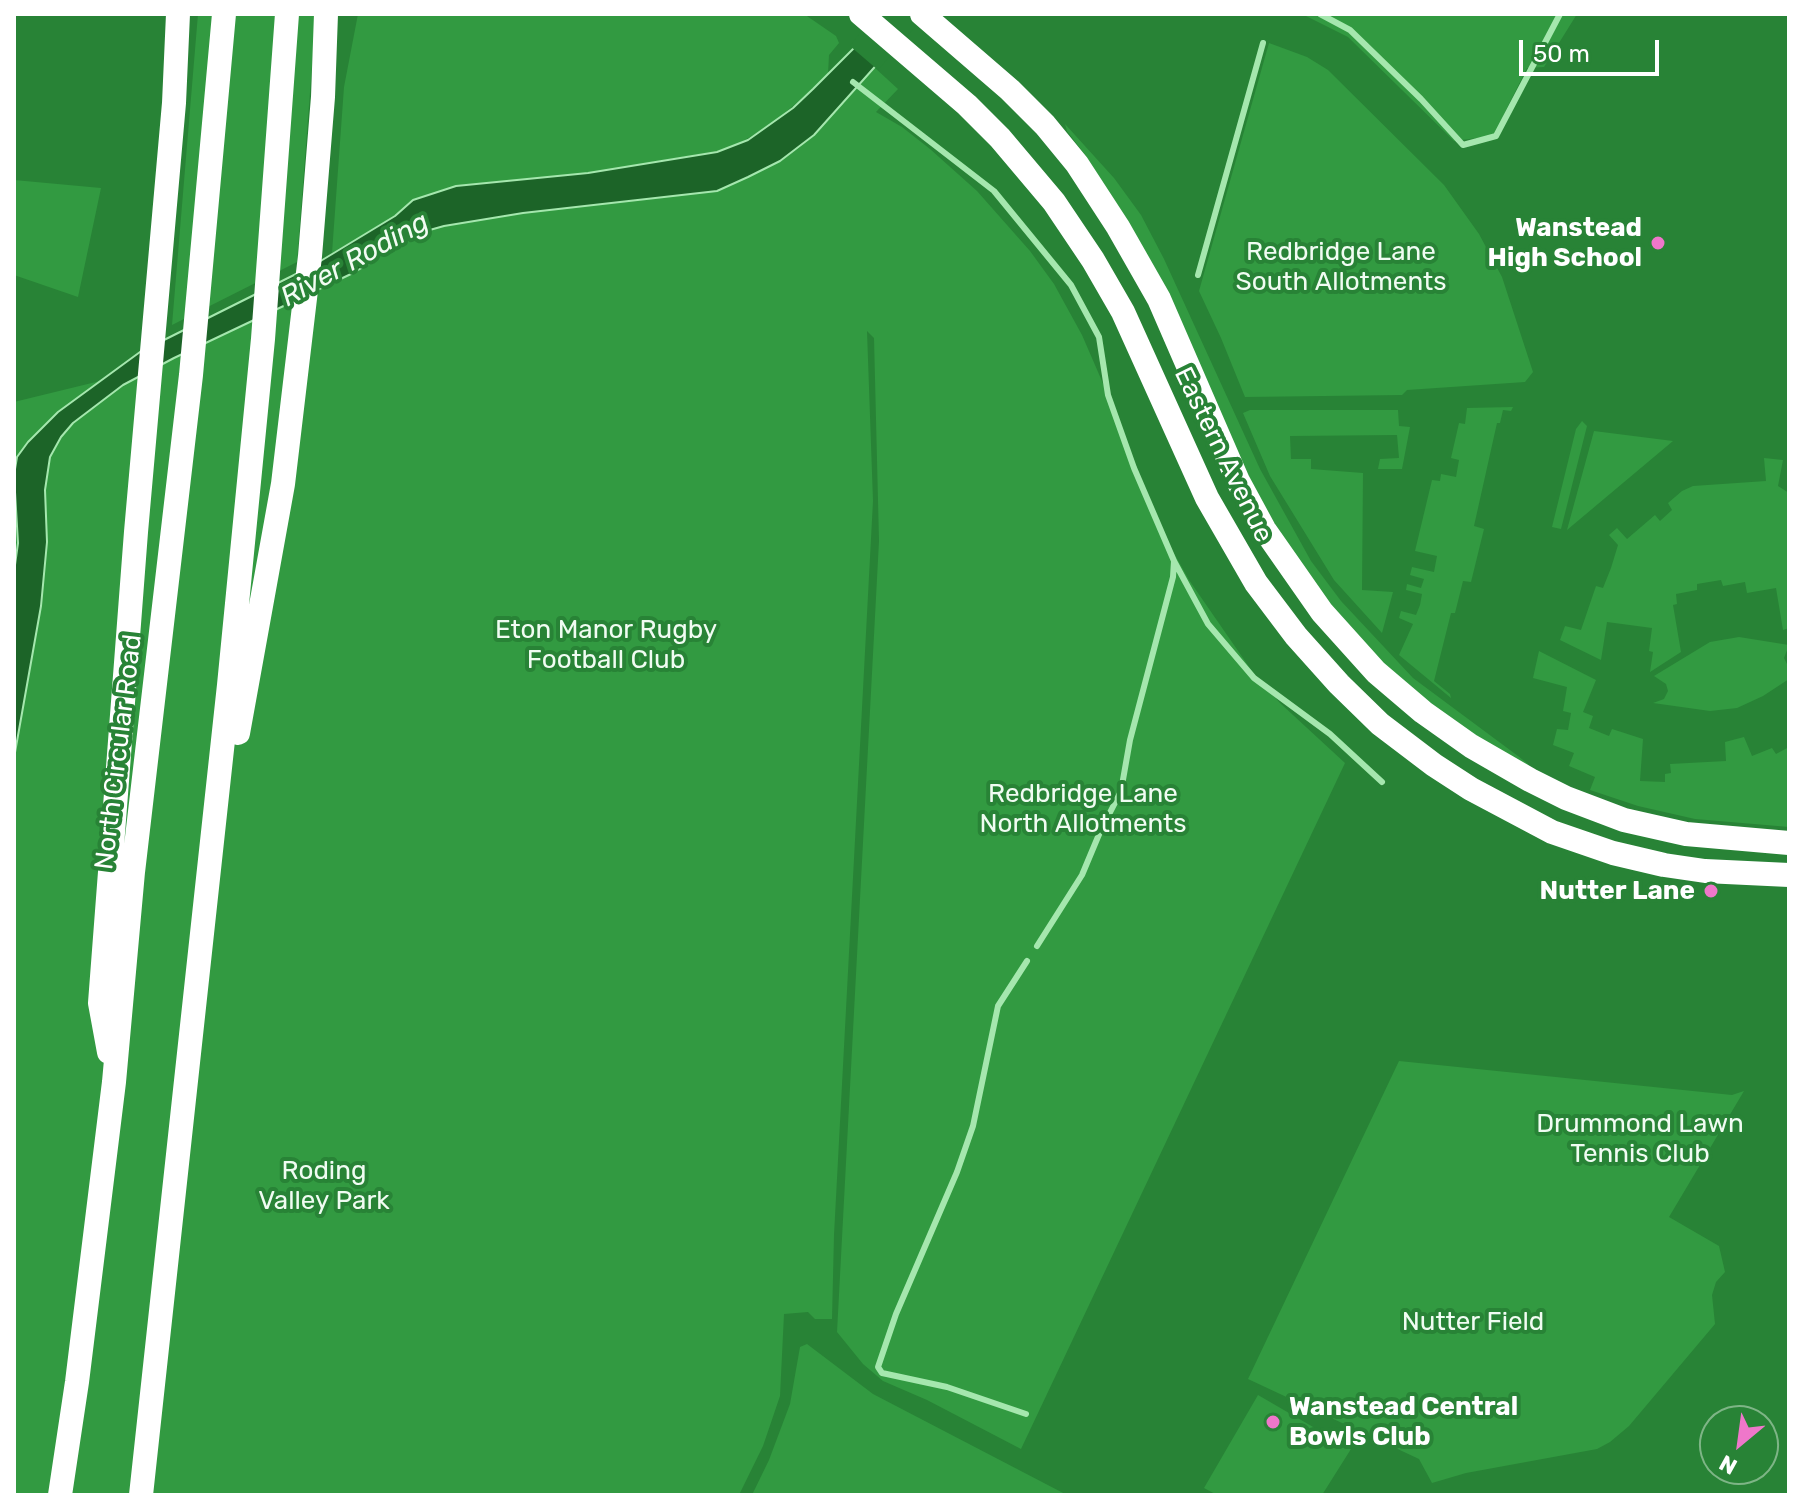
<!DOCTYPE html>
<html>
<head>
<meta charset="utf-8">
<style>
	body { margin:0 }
	#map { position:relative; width:1803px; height:1509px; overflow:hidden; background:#288336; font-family:Rubik,sans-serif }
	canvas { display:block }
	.frame { position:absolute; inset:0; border:16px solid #fff; pointer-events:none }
	.north { position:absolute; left:1699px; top:1405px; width:80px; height:80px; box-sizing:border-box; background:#288336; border:2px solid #7eb586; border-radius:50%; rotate:209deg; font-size:22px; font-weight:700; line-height:32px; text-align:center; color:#fff }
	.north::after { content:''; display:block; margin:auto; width:28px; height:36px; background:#ef77ca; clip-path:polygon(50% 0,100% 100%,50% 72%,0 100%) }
	.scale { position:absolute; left:1519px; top:40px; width:140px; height:36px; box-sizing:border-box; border:4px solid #fff; border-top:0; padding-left:10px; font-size:24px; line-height:28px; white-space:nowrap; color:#fff; -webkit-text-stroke:6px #288336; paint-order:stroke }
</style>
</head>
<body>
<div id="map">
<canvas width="1803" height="1509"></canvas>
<div class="frame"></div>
<div class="north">N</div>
<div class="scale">50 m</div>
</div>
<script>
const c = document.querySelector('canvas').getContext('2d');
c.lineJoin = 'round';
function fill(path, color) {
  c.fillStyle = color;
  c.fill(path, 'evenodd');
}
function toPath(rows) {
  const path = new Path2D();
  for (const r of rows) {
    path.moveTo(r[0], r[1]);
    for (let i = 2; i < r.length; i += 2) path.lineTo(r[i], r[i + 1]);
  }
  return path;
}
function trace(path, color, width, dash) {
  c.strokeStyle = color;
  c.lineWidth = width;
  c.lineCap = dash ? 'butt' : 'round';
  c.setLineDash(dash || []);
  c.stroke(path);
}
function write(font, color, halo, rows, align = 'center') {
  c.font = font + ' Rubik,sans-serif';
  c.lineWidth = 8;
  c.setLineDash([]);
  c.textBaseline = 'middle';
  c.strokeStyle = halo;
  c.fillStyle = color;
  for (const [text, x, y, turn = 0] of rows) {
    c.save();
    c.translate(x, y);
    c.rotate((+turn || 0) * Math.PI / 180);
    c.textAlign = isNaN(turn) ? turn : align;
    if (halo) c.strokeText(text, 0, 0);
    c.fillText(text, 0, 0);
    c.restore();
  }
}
fill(toPath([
	[198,14,316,14,297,262,172,325],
	[358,14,804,14,836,36,839,43,829,55,828,74,813,89,769,126,729,149,588,173,456,186,413,200,395,216,332,253,344,87],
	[1302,14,1577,14,1544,67,1527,68,1504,114,1500,135,1454,141,1348,37],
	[1269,43,1307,57,1328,70,1444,185,1479,234,1502,277,1533,372,1525,382,1407,390,1402,395,1245,397,1221,338,1199,291],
	[875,68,898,89,876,112,902,127,930,149,977,191,1030,251,1054,284,1082,335,1108,395,1156,521,1189,580,1254,674,1280,703,1345,763,1021,1449,927,1400,883,1381,863,1364,837,1332,879,541,874,338,867,331,873,501,834,1235,832,1319,815,1319,808,1312,784,1314,780,1396,763,1446,739,1495,14,1495,14,402,100,381,351,274,367,265,386,248,419,233,444,226,523,213,717,191,780,161,799,148],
	[1065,124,1114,178,1141,215,1164,259,1260,469,1311,561,1341,601,1413,678,1518,756,1528,764,1530,769,1499,752,1403,683,1332,610,1264,507,1086,156,1067,131],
	[14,180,101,188,78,297,14,275],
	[1513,407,1511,411,1503,410,1500,423,1497,423,1474,526,1484,529,1471,582,1463,581,1455,613,1451,613,1434,681,1450,694,1451,698,1399,655,1413,624,1399,618,1401,611,1416,615,1420,605,1422,594,1406,590,1407,584,1421,588,1424,579,1410,575,1412,567,1434,572,1437,556,1415,551,1432,480,1440,481,1441,474,1456,477,1459,460,1451,458,1459,423,1465,424,1467,408],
	[1250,410,1398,410,1399,426,1410,427,1402,469,1378,469,1380,459,1399,458,1397,435,1290,436,1291,459,1311,459,1311,469,1363,473,1362,590,1393,592,1382,633,1334,580,1270,476,1243,413],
	[1582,421,1587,426,1561,529,1552,527,1576,429],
	[1594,431,1673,441,1567,530],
	[1764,458,1783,460,1778,486,1789,493,1789,628,1783,630,1776,588,1747,593,1745,582,1723,586,1721,580,1697,584,1697,590,1676,594,1677,604,1673,605,1681,652,1650,672,1653,652,1649,651,1652,628,1607,622,1601,660,1560,640,1565,626,1581,630,1596,586,1603,588,1611,568,1618,545,1609,535,1617,528,1627,539,1655,515,1660,521,1672,510,1668,503,1682,491,1693,486,1766,481],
	[1739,637,1789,645,1784,658,1789,668,1789,679,1763,696,1737,708,1710,711,1653,703,1664,699,1668,691,1666,684,1654,676,1710,642],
	[1539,651,1596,680,1583,712,1593,716,1589,728,1609,736,1612,729,1643,739,1640,781,1665,782,1665,774,1671,773,1670,764,1726,761,1725,742,1744,737,1752,756,1772,748,1776,754,1789,747,1789,827,1695,819,1638,806,1590,790,1595,777,1569,766,1574,753,1553,745,1557,729,1568,730,1571,713,1563,711,1567,687,1533,678],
	[1399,1061,1732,1095,1744,1091,1669,1217,1719,1246,1725,1272,1716,1282,1712,1295,1715,1324,1629,1426,1610,1442,1597,1449,1466,1473,1432,1483,1419,1459,1248,1379],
	[807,1344,873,1394,1067,1495,752,1495,769,1460,790,1404,800,1347],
	[1258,1395,1351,1449,1322,1495,1217,1495,1204,1488]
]), '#329a41');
const water = toPath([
	[879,14,922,14,814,135,780,161,748,177,717,191,523,213,444,226,419,233,387,248,367,265,351,274,174,358,123,385,73,423,61,437,50,457,45,490,47,542,41,606,14,758,14,572,18,543,14,475,17,457,28,442,58,412,140,352,314,265,395,216,413,200,456,186,588,173,717,152,748,140,793,108,813,89,853,49,879,14]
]);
fill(water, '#1c6428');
trace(water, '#a5e7ae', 2);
fill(toPath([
	[874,14,926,14,878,70,850,46]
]), '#288336');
trace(toPath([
	[1320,14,1350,30,1421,99,1463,145,1496,136,1560,14],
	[853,82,994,191,1071,285,1099,337,1108,395,1134,468,1174,561,1208,624,1254,678,1330,734,1382,782],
	[1198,275,1263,43],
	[1037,946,1082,875,1100,832,1121,791,1130,740,1173,577,1174,561],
	[1026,1414,947,1387,882,1373,878,1367,896,1314,957,1172,973,1126,998,1006,1027,961]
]), '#a5e7ae', 6);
trace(toPath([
	[861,14,967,105,1000,138,1054,202,1093,260,1123,312,1207,498,1256,583,1296,636,1339,684,1380,724,1434,765,1471,789,1552,832,1613,853,1664,865,1705,871,1789,875],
	[922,14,1010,90,1045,125,1077,164,1118,227,1159,299,1238,481,1264,529,1322,612,1376,672,1423,712,1471,746,1530,780,1566,798,1624,820,1686,834,1789,843],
	[238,733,283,484,310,256,323,97,326,14],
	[109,1052,100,1003,136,532,174,103,178,14],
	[60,1495,77,1382,114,1082,133,872,191,375,224,14],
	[141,1495,229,685,263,339,287,14]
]), '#fff', 24);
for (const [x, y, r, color] of [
	[1658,243,8,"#ef77ca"],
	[1711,891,8,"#ef77ca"],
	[1273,1422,8,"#ef77ca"]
]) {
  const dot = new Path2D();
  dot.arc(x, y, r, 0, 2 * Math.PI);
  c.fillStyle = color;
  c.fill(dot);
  trace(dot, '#288336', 3);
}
write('bold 26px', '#fff', '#288336', [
	["Wanstead",1642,228],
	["High School",1642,258],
	["Nutter Lane",1695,891],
	["Wanstead Central",1289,1407,"left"],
	["Bowls Club",1289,1437,"left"]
], 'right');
write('26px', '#f0fcf2', '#288336', [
	["Redbridge Lane",1341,252],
	["South Allotments",1341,282],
	["Eton Manor Rugby",606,630],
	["Football Club",606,660],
	["Redbridge Lane",1083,794],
	["North Allotments",1083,824],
	["Drummond Lawn",1640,1124],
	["Tennis Club",1640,1154],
	["Roding",324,1171],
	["Valley Park",324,1201],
	["Nutter Field",1473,1322]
]);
write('26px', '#fff', '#288336', [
	["Eastern Avenue",1223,455,64],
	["North Circular Road",119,752,-83]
]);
write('italic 28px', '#f2fcf3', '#288336', [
	["River Roding",355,260,-29]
]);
</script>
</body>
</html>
